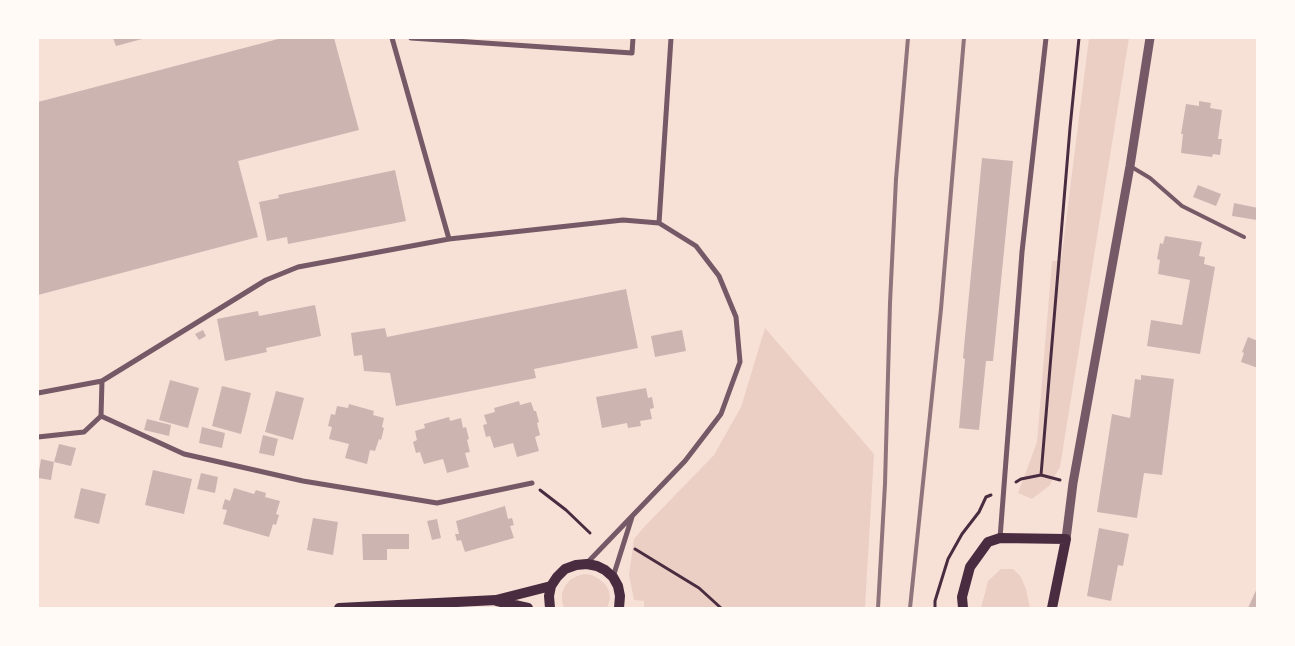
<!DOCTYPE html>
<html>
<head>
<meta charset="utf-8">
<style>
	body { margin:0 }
	#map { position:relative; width:1295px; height:646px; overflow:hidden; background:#f7e1d7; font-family:Cabin,sans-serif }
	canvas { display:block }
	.frame { position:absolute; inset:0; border:39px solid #fffaf5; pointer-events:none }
</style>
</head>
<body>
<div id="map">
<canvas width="1295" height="646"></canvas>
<div class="frame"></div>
</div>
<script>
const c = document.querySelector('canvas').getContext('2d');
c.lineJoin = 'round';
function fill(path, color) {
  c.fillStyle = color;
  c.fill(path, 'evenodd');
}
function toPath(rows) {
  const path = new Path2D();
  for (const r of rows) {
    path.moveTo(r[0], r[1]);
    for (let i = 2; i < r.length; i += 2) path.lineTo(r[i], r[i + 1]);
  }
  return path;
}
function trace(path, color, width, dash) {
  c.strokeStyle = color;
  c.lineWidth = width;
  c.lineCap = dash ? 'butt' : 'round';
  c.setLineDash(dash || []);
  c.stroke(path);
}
fill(toPath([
	[1089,38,1129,38,1060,467,1049,486,1032,499,1018,493,1037,442,1052,261,1061,261],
	[765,328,874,454,865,608,644,608,644,601,634,600,629,575,634,539,644,527,714,455,741,407],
	[1001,569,1013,569,1021,577,1026,589,1030,608,981,608,988,581],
	[585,574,592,575,599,579,605,584,609,591,610,599,607,608,564,608,562,601,562,593,565,586,570,580,577,576]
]), '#ebcfc5');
fill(toPath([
	[113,38,146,38,116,46],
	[282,38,334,38,359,130,238,161,258,237,38,295,38,102],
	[1199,101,1211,103,1210,108,1222,110,1218,139,1222,139,1220,155,1213,154,1212,157,1181,153,1183,134,1181,134,1186,104,1199,106],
	[982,158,1013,161,993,361,986,361,979,430,959,428,965,359,963,358],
	[395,170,406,221,288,244,287,237,267,241,259,202,279,198,278,195],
	[1198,185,1221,194,1216,206,1193,197],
	[1234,203,1258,208,1257,220,1232,216],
	[1165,236,1202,242,1199,256,1205,257,1204,264,1215,267,1200,354,1147,346,1151,320,1182,325,1190,280,1158,274,1160,260,1157,259,1160,243,1163,244],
	[626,289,638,348,534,369,536,378,396,406,390,373,364,371,362,355,354,356,351,333,385,328,387,337],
	[315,305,321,336,266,348,267,352,225,361,217,319,258,311,259,316],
	[203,330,206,336,199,340,195,334],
	[682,330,686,351,655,357,651,336],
	[1248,337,1258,341,1258,368,1241,362,1244,353,1242,352],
	[1141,375,1174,379,1162,475,1144,473,1137,518,1097,512,1112,414,1130,418,1135,379,1141,380],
	[170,380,199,388,188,428,159,420],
	[222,386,251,393,241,434,212,426],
	[646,388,648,398,652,397,654,408,650,409,652,419,640,421,641,426,628,428,627,423,602,428,596,397],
	[276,391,304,398,293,440,265,432],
	[519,401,520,405,531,402,534,411,536,411,539,422,537,423,540,435,535,437,539,451,517,457,513,443,494,448,490,436,486,437,483,425,487,424,484,415,495,412,494,408],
	[349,404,374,411,373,415,384,418,382,427,384,428,381,440,379,439,375,451,370,450,367,464,345,458,349,444,329,439,332,427,328,426,331,414,335,415,337,406,348,408],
	[449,417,450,421,461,418,463,428,466,427,469,439,467,440,470,452,465,453,469,467,447,473,443,459,424,464,420,452,416,453,413,442,417,440,415,431,425,428,424,424],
	[147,419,171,425,169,436,144,430],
	[202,427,225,433,222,448,199,443],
	[263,435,278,439,274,456,259,453],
	[59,444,76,448,71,466,54,462],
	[41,459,54,462,51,480,38,478],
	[153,470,192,479,184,514,145,505],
	[201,473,218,477,215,493,197,489],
	[81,488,106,494,99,524,74,518],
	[234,488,254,494,256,490,266,493,265,497,280,501,276,514,279,515,276,525,273,524,269,537,223,524,227,510,222,509,225,499,230,501],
	[505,506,508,519,512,518,514,525,510,526,514,538,465,552,461,540,457,541,455,534,459,534,456,521],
	[313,518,338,522,333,555,307,550],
	[437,519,441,538,432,540,427,521],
	[1099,528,1129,534,1123,566,1118,565,1111,601,1087,596],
	[362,534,409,534,409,549,387,549,387,560,363,560],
	[1258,586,1258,608,1248,608]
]), '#ccb4b1');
trace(toPath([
	[1041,475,1070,128,1079,38],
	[1016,482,1021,479,1041,475,1060,480],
	[540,490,566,510,590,533],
	[635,549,699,588,721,608],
	[935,608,935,601,948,559,962,534,979,512,986,497,991,495]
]), '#4a2c40', 3);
trace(toPath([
	[1130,166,1150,178,1182,206,1244,237]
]), '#755966', 4);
trace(toPath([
	[392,38,449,239],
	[411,38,632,53,633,38],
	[659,223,671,38],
	[102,381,101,416,184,454,303,481,437,503,532,483],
	[38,393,102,381,266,280,298,267,449,239,623,220,659,223,696,246,719,276,736,317,740,362,721,414,685,461,587,563],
	[38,437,84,432,101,416],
	[1000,538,1022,252,1046,38],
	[613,577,632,517]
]), '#755966', 5);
trace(toPath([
	[1066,539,1073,483,1130,166,1150,38]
]), '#755966', 9);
trace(toPath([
	[497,601,528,608],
	[339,608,496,600,551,586],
	[550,608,549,596,551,586,557,577,565,569,576,565,587,564,597,566,605,570,613,577,618,586,620,596,619,608],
	[963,608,962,597,970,567,988,542,1000,538,1066,539,1052,608]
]), '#4a2c40', 10);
trace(toPath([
	[878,608,885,484,890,303,896,179,908,38],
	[910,608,941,309,964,38]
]), '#8f747c', 4);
</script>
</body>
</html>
